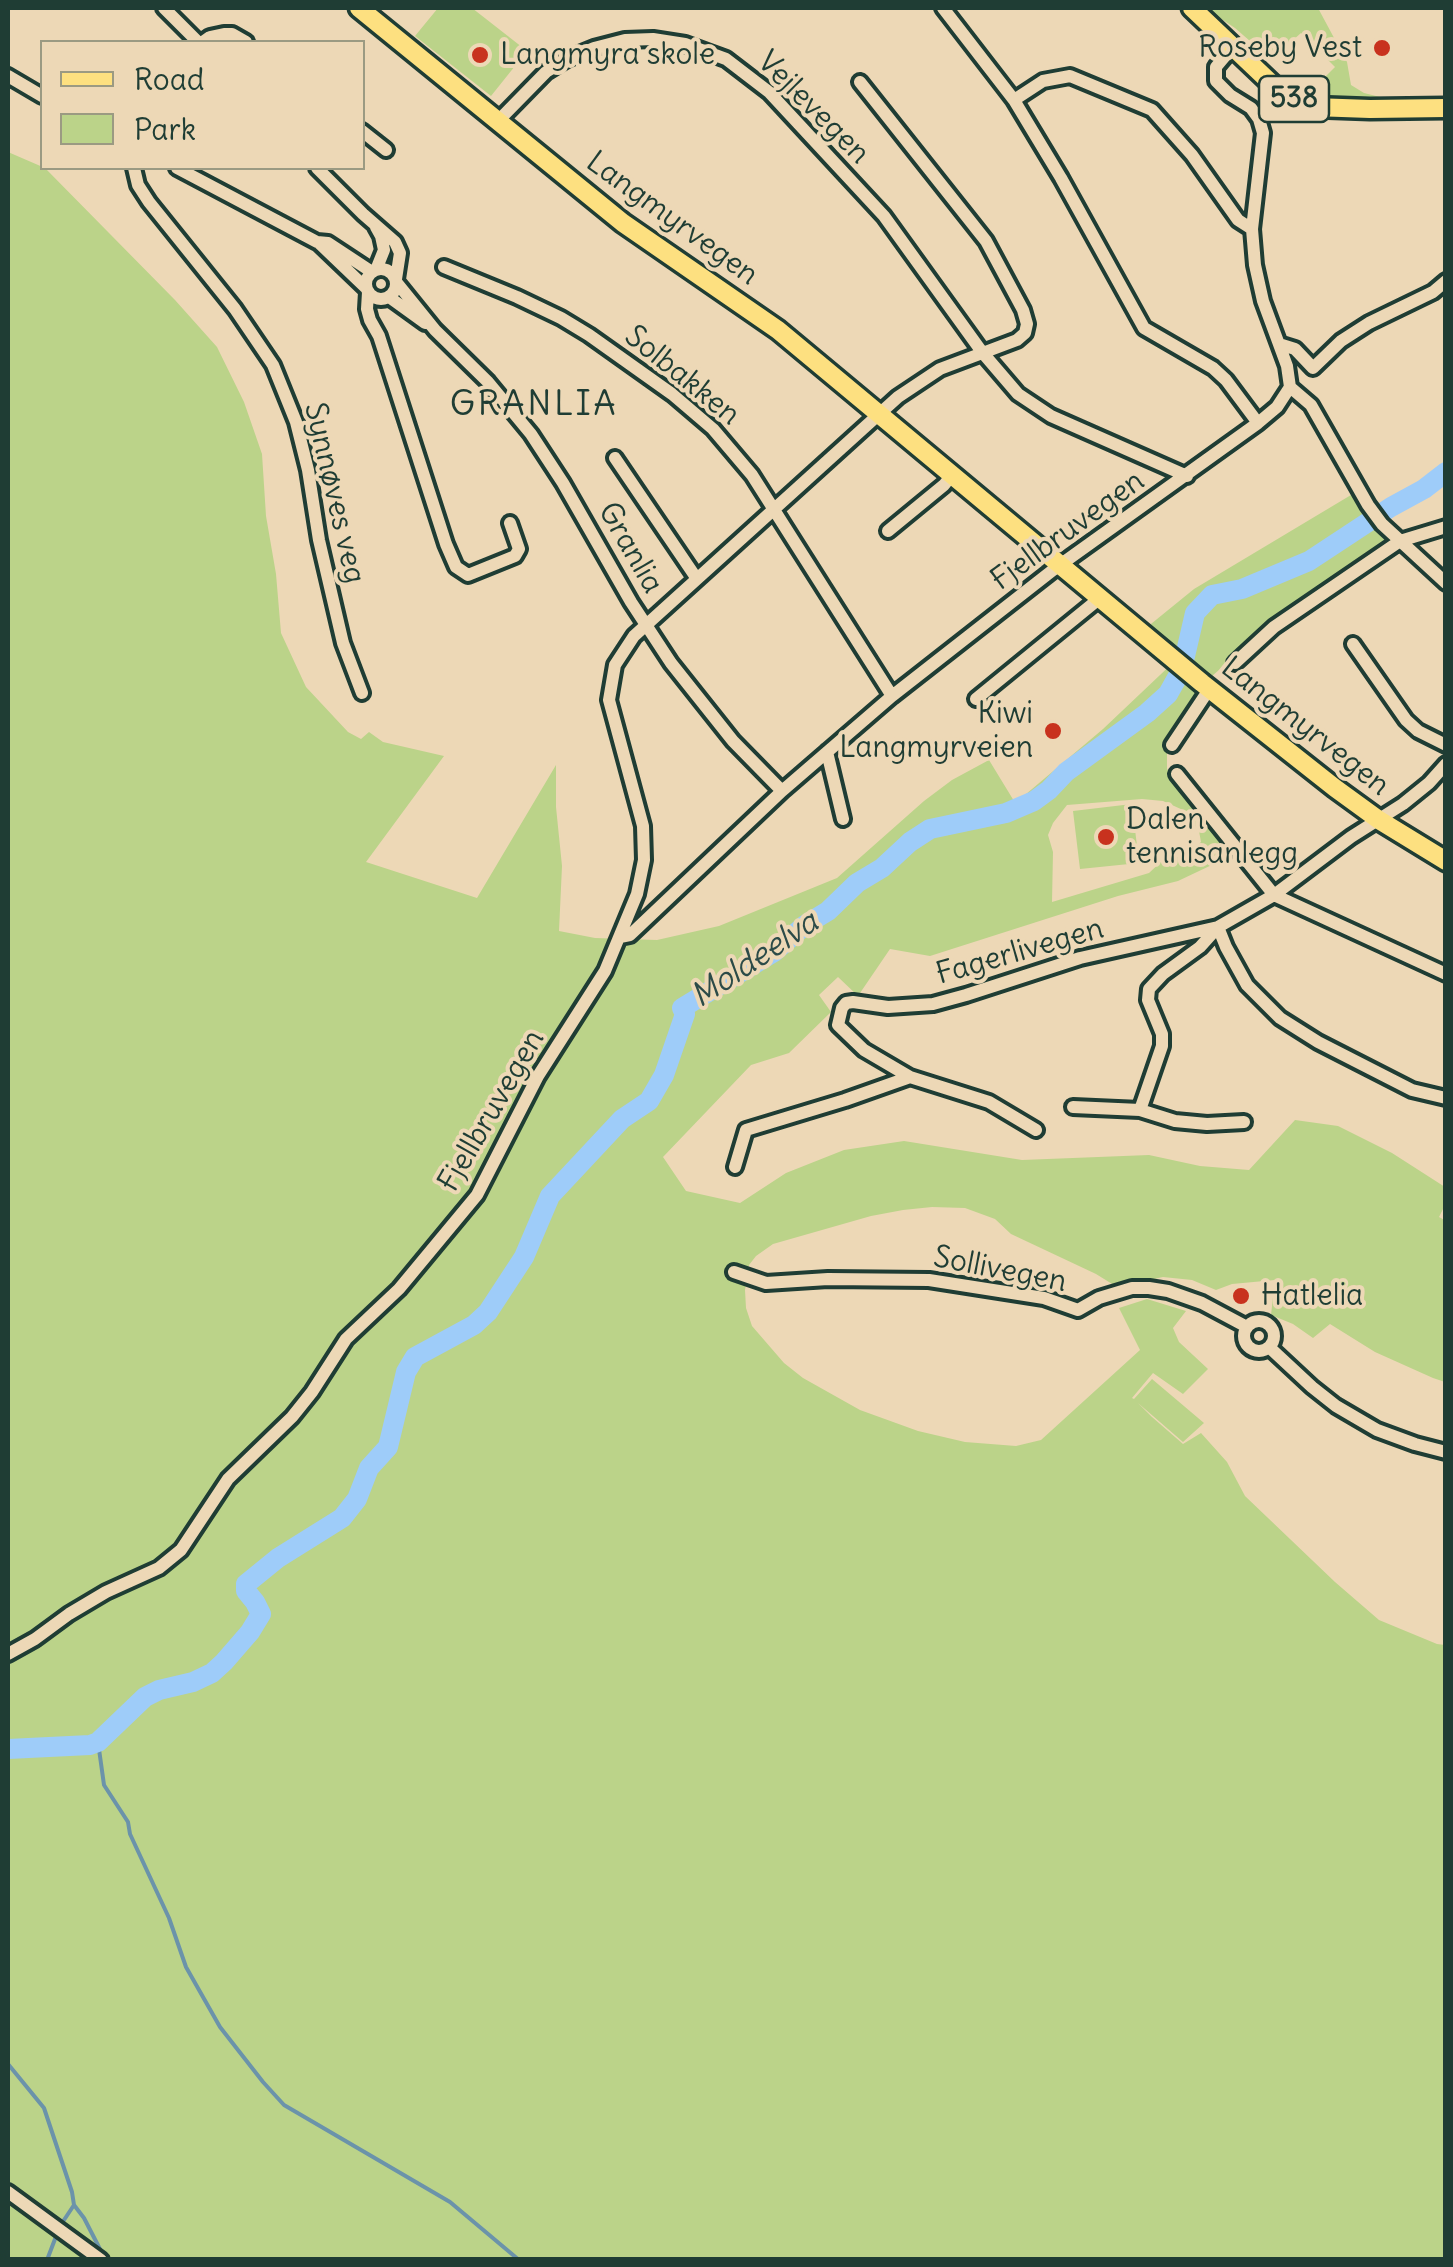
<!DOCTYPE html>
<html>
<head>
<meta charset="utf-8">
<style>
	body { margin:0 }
	#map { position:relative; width:1453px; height:2267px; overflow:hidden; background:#edd8b6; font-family:Delius,sans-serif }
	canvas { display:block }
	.frame { position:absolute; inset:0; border:10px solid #1f3d34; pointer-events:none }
	.legend { position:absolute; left:40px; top:40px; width:325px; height:130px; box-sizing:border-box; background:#edd8b6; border:2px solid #9b9a82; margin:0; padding:12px 18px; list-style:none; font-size:30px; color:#1f3d34 }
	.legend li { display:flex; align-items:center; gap:20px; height:50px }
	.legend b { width:50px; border:2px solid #9b9a82 }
</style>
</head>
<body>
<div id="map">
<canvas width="1453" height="2267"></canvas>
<div class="frame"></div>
<ul class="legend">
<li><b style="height:12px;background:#fde080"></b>Road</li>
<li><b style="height:28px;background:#bbd389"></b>Park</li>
</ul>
</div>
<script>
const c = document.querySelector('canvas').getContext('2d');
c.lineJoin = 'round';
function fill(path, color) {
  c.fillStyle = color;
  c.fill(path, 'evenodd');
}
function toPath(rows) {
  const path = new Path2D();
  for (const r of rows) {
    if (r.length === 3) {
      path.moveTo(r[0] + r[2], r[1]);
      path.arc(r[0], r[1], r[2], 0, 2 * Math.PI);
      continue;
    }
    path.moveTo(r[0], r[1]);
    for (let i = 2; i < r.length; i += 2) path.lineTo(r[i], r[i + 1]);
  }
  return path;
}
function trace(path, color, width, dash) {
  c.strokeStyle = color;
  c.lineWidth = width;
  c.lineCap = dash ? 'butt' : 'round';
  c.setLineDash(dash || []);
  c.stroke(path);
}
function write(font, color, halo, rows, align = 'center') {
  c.font = font + ' Delius,sans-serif';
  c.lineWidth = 8;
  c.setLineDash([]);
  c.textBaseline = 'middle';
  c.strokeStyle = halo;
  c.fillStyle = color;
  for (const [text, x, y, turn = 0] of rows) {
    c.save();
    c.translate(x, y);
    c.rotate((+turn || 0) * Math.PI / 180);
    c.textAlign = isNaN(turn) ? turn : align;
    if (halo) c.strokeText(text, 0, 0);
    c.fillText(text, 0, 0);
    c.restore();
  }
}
fill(toPath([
	[438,8,472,8,527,51,491,96,415,36],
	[1205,8,1318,8,1347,62,1351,85,1364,93,1396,101,1315,102,1306,96,1335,67,1301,33,1275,56,1264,45,1259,49,1235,28],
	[8,152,45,168,175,300,217,347,244,402,262,454,266,516,276,574,281,633,306,687,348,732,361,739,369,732,383,742,444,756,366,862,477,898,556,765,556,807,562,866,559,931,595,938,657,940,719,926,837,878,924,801,952,780,989,760,1014,801,1019,800,1103,729,1179,657,1146,628,1194,589,1351,495,1393,547,1241,651,1212,676,1171,740,1167,752,1167,769,1235,854,1178,881,1118,896,930,956,890,949,858,996,838,977,819,995,831,1012,789,1053,751,1065,663,1157,686,1191,740,1203,786,1173,844,1150,904,1141,1022,1160,1149,1155,1200,1166,1249,1170,1295,1120,1338,1126,1392,1153,1445,1187,1445,1205,1439,1217,1446,1221,1445,1382,1433,1378,1375,1352,1330,1324,1313,1338,1293,1324,1271,1315,1275,1280,1232,1284,1216,1290,1192,1280,1163,1277,1117,1287,1096,1274,1011,1234,995,1219,965,1208,932,1207,903,1210,871,1216,773,1244,756,1256,749,1265,745,1290,746,1308,752,1326,784,1363,803,1378,860,1410,918,1431,965,1442,1016,1446,1041,1440,1140,1350,1119,1308,1147,1299,1186,1311,1173,1328,1179,1342,1208,1369,1183,1394,1153,1373,1132,1398,1134,1399,1152,1379,1204,1423,1183,1442,1138,1403,1152,1417,1183,1444,1201,1433,1227,1462,1245,1496,1335,1582,1379,1620,1437,1644,1445,1645,1445,2259,8,2259],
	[1142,799,1163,801,1183,810,1199,831,1201,842,1185,856,1164,859,1149,873,1052,902,1053,852,1048,835,1053,823,1067,805],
	[1132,804,1139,863,1080,869,1073,811]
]), '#bbd389');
trace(toPath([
	[98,1742,104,1785,128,1822,130,1834,169,1918,186,1967,220,2027,263,2082,284,2105,450,2202,519,2260],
	[8,2064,44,2108,72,2192,74,2205,60,2226,47,2260],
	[74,2205,84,2218,103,2255]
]), '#6b93aa', 4);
trace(toPath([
	[8,1749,90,1745,98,1742,145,1697,159,1690,193,1682,212,1673,224,1662,250,1632,261,1614,255,1602,246,1591,246,1584,278,1558,342,1518,357,1499,369,1468,388,1447,406,1372,415,1357,474,1325,488,1312,524,1257,550,1196,622,1119,649,1101,664,1075,685,1014,682,1008,774,952,805,925,828,911,857,883,882,868,910,842,930,829,1006,813,1034,801,1049,790,1066,772,1147,713,1168,694,1182,669,1195,613,1212,595,1242,589,1309,561,1391,507,1424,489,1446,472]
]), '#9eccf9', 20);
const minor = toPath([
	[164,8,198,42],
	[943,8,1014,100,1061,178,1144,328,1213,368,1226,380,1258,423],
	[203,42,210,37,224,34,232,34,246,42],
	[1232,48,1216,67,1216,81,1230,95,1251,108,1259,119,1263,133,1252,229,1255,265,1263,301,1287,366,1290,387,1311,405,1368,505,1382,524,1446,583],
	[8,76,42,96],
	[1014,100,1043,81,1070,76,1152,110,1192,155,1238,220,1252,229],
	[499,120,546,72,567,59,594,48,625,40,653,39,685,44,726,59,769,92,884,216,982,352,1018,394,1051,416,1187,476],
	[362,131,386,150],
	[134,168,138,185,149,202,235,309,273,365,296,422,308,470,319,540,343,643,362,693],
	[177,168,317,242,328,243,372,272],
	[317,168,363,214,395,242,400,253,396,279],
	[376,227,381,236,384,250,376,270],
	[319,243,366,288],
	[444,267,517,297,561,318,589,335,672,394,713,429,752,475,892,696],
	[381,284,15],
	[397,283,435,330,488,382,531,434,563,483,631,602,671,663,733,741,782,791],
	[368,292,367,309,370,320,379,336,446,544,456,567,468,575,515,556,519,549,510,523],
	[389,297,425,323],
	[1279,344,1295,349,1313,368,1341,341,1369,323,1433,292,1446,281],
	[615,458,697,579],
	[888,531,944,485,952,475],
	[1353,644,1406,720,1418,731,1446,745],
	[1235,663,1274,627,1400,541,1446,527],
	[976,699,1100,598],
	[1172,745,1210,688],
	[827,752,843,819],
	[1446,764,1429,783,1403,804,1351,837,1274,895,1218,927,1226,947,1247,985,1280,1018,1318,1042,1412,1090,1446,1098],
	[1177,774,1274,895,1446,974],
	[620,937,630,935,782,791,892,696,1053,570,1258,423,1277,407,1290,387],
	[1073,1107,1140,1110,1175,1121,1207,1124,1244,1122],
	[1140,1110,1162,1046,1162,1034,1148,1000,1149,989,1163,974,1200,947,1218,927],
	[1036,1130,989,1102,910,1077,864,1050,838,1025,842,1008,846,1003,853,1002,888,1007,933,1004,966,995,1080,958,1218,927],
	[735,1167,746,1130,845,1100,910,1077],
	[734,1272,766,1283,828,1279,929,1280,1044,1298,1078,1310,1099,1298,1132,1288,1149,1288,1168,1291,1202,1303,1247,1327],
	[1259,1336,15],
	[1269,1347,1312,1387,1336,1406,1377,1430,1415,1444,1446,1452],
	[8,1654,35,1639,69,1614,106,1592,159,1568,181,1550,228,1479,292,1417,312,1392,346,1339,399,1289,477,1195,538,1076,605,971,637,894,644,860,643,826,609,700,615,665,634,636,898,397,940,369,1017,340,1025,333,1027,324,1023,310,986,241,860,82],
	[8,2192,101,2260]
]);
const major = toPath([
	[359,8,623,223,778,330,1202,683,1335,788,1379,820,1446,861],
	[1192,8,1274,86,1289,97,1314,107,1370,109,1446,108]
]);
trace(minor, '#1f3d34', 20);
trace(major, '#1f3d34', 25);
trace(minor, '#edd8b6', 12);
trace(major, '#fde080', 18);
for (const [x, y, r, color] of [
	[1382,48,10,"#c8321e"],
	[480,55,10,"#c8321e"],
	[1053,731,10,"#c8321e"],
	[1106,837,10,"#c8321e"],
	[1241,1296,10,"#c8321e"]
]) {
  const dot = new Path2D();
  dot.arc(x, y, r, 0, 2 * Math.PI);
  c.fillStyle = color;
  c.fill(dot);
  trace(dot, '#edd8b6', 4);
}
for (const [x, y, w] of [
	[1294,99,70]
]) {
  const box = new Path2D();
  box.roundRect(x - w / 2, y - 23, w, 46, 8);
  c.fillStyle = '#edd8b6';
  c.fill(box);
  trace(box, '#1f3d34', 2.5);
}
write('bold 28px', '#1f3d34', null, [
	["538",1294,99]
]);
write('30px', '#1f3d34', '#edd8b6', [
	["Roseby Vest",1362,48,"right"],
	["Langmyra skole",500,55],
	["Kiwi",1033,714,"right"],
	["Langmyrveien",1033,748,"right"],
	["Dalen",1126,820],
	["tennisanlegg",1126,854],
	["Hatlelia",1261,1296]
], 'left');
write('30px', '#1f3d34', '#edd8b6', [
	["Vejlevegen",813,108,45],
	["Langmyrvegen",672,219,36],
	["Solbakken",682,376,39],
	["Synnøves veg",334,493,77],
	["Fjellbruvegen",1068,531,-36],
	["Granlia",630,548,60],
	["Langmyrvegen",1305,727,38],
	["Fagerlivegen",1020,952,-16],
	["Fjellbruvegen",492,1111,-60],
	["Sollivegen",1000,1270,11]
]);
write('italic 32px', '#2c4b48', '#edd8b6', [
	["Moldeelva",755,960,-34]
]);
c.letterSpacing = '2.5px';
write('35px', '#1f3d34', '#edd8b6', [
	["GRANLIA",534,405]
]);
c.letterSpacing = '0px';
</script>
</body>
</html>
